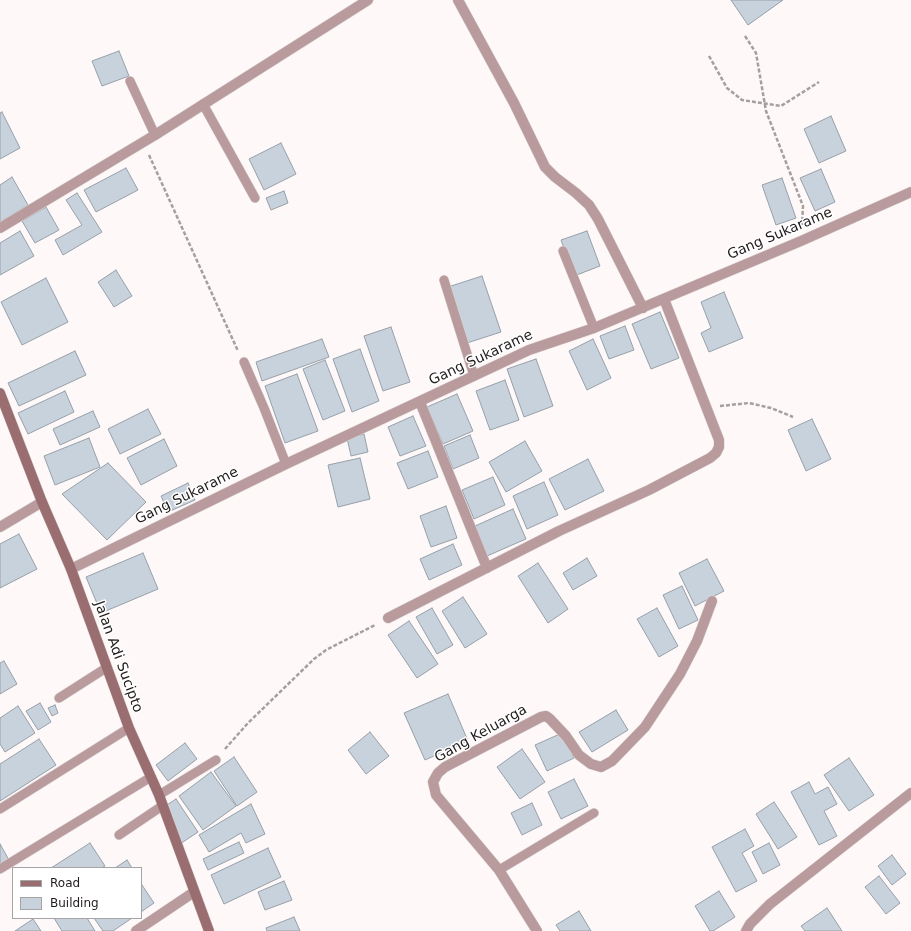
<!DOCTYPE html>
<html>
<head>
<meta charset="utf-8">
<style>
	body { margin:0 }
	#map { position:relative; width:911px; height:931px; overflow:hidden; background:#fef8f8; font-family:"DejaVu Sans",sans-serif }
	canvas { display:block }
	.legend { position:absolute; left:12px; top:867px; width:130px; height:52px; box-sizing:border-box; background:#fff; border:1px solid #a7a4a5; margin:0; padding:5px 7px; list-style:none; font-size:12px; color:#221c1d }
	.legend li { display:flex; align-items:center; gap:8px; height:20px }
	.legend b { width:20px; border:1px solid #a7a4a5 }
</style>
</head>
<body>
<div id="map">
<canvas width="911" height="931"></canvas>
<ul class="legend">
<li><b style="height:5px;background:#9a6d71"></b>Road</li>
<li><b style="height:11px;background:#c8d2dc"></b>Building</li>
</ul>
</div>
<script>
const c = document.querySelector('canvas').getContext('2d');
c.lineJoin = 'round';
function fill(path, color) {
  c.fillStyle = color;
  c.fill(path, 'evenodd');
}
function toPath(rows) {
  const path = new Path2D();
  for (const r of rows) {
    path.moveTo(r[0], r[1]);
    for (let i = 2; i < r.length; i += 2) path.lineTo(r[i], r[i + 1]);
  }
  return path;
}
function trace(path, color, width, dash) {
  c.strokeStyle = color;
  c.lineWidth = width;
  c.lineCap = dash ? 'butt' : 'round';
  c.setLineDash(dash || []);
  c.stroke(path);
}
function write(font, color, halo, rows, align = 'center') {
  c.font = font + ' "DejaVu Sans",sans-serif';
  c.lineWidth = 3;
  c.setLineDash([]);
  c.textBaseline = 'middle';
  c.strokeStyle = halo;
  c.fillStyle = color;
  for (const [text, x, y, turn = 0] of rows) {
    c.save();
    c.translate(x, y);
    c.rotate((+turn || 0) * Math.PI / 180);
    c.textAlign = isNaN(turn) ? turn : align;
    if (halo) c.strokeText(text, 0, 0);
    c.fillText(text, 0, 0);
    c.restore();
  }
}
const building = toPath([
	[731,0,783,0,748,25,731,0],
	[119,51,129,76,102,86,92,61,119,51],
	[2,112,20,148,0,159,0,113,2,112],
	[831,116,846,151,819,163,804,129,831,116],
	[281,143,296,174,264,190,249,159,281,143],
	[126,168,138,190,96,212,84,190,126,168],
	[821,169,835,202,815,211,800,178,821,169],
	[12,177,28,205,0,222,0,185,12,177],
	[782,178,796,218,776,225,762,185,782,178],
	[284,191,288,203,271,210,266,198,284,191],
	[77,193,102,232,63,255,55,240,82,225,66,200,77,193],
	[46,207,59,230,35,243,22,221,46,207],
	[20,231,34,256,0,275,0,243,20,231],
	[587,231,600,266,574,276,561,240,587,231],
	[116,270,132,296,114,307,98,282,116,270],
	[482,276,501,332,467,343,448,287,482,276],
	[46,278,68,322,22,345,1,302,46,278],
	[724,292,743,338,709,352,701,333,711,328,701,302,724,292],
	[660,312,679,358,651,369,632,324,660,312],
	[625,326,634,350,609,359,600,336,625,326],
	[391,327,410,382,383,391,364,336,391,327],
	[322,339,329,357,262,381,256,362,322,339],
	[593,339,611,378,587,390,569,351,593,339],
	[360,349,379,401,352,412,333,359,360,349],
	[75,351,86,375,19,406,8,383,75,351],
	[536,359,553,406,524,417,507,369,536,359],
	[325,360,345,411,323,420,303,369,325,360],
	[297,374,318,431,285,443,265,386,297,374],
	[505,380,519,420,490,430,476,391,505,380],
	[65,391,74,412,28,434,18,413,65,391],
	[457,394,473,431,443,444,427,407,457,394],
	[148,409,161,434,120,454,108,429,148,409],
	[93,411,100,427,60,445,53,429,93,411],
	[413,416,426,446,400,456,388,427,413,416],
	[812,419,831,459,806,471,788,430,812,419],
	[364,434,368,452,351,456,347,438,364,434],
	[470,435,479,458,453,469,444,446,470,435],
	[89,438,100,467,55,485,44,456,89,438],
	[164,439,177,466,141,485,127,458,164,439],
	[525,441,542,471,506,492,489,462,525,441],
	[428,451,438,477,408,489,397,463,428,451],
	[360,458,370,499,338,507,328,465,360,458],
	[588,459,604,491,565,510,549,479,588,459],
	[108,463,146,502,107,540,62,494,108,463],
	[493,477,505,505,474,519,462,490,493,477],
	[544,482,558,515,527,529,513,496,544,482],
	[188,483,195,500,168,512,161,496,188,483],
	[446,506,457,538,431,547,420,516,446,506],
	[513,509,526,539,487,556,475,526,513,509],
	[19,534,37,569,0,588,0,544,19,534],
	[453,544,462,565,429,580,420,559,453,544],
	[143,553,158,589,101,613,86,577,143,553],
	[587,558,597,576,573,590,563,573,587,558],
	[707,559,724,591,695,606,679,573,707,559],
	[538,563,568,609,548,623,518,576,538,563],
	[682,586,698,620,679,629,663,595,682,586],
	[463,597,487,634,465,648,442,611,463,597],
	[432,608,453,645,437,654,416,617,432,608],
	[657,608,678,646,659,657,637,619,657,608],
	[409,621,438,664,417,678,388,635,409,621],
	[4,661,17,684,0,694,0,663,4,661],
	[448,694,468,741,425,760,404,713,448,694],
	[40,703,51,722,38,730,26,711,40,703],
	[55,705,58,713,52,716,48,708,55,705],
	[18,706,35,733,5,752,0,744,0,718,18,706],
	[616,710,628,730,592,752,579,732,616,710],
	[370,732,389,756,366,774,348,750,370,732],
	[562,733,574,758,547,771,535,745,562,733],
	[39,739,56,765,0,801,0,764,39,739],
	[185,743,197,759,168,781,156,765,185,743],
	[522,749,545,782,520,799,497,767,522,749],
	[234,757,257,792,237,806,214,771,234,757],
	[849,758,874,795,849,811,824,775,849,758],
	[211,772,236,806,203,830,179,796,211,772],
	[574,779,588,806,561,819,548,792,574,779],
	[809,782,815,794,828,787,837,804,824,811,837,836,819,845,791,792,809,782],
	[176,799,198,832,180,844,167,805,176,799],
	[774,802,797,837,778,849,756,814,774,802],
	[532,803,542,825,522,835,511,813,532,803],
	[251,804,265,834,246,843,241,833,209,852,199,835,251,804],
	[745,829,754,846,742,853,757,881,736,892,712,847,745,829],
	[239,842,244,853,208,870,203,859,239,842],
	[90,843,105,866,101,868,51,868,90,843],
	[769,843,780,865,763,874,752,852,769,843],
	[0,844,9,860,0,865,0,844],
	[268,848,281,877,224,904,211,875,268,848],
	[892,855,906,874,892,885,878,866,892,855],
	[127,860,132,868,115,868,127,860],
	[879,876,900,903,886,914,865,887,879,876],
	[284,881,292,900,265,910,258,892,284,881],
	[142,885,154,903,141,912,141,886,142,885],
	[719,891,735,917,713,931,710,931,695,906,719,891],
	[827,908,842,931,805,931,801,926,827,908],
	[579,911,591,931,560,931,556,925,579,911],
	[294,917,300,931,267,931,266,928,294,917],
	[54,918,87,918,95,931,62,931,54,918],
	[94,918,132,918,113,931,103,931,94,918],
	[33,919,41,931,15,931,33,919]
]);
fill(building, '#c8d2dc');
trace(building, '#96a0a9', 1);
const lane = toPath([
	[130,81,155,135],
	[203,104,255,198],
	[563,251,594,328],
	[444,280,474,376],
	[244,362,264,408,286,464],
	[59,698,106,668],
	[159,795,216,760],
	[0,809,129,728],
	[119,835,162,806],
	[0,869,151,777],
	[499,870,594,813]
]);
const street = toPath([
	[458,0,514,103,545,167,555,177,576,193,589,205,598,219,643,308],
	[0,228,155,135,368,0],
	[420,402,487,568],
	[0,527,42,502],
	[71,569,286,464,529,350,594,328,801,241,911,192],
	[388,618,559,531,649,490,710,458,716,453,719,447,719,440,664,299],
	[136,931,194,892],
	[537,931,499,870,436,795,433,782,438,773,445,767,541,717,546,716,550,719,566,736,579,755,591,764,601,767,612,761,645,727,680,674,697,641,712,601],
	[746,931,750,924,770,904,911,793]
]);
const secondary = toPath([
	[0,393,42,502,71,569,129,728,159,795,209,931]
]);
trace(lane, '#dbd5d5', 10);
trace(street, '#dbd5d5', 11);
trace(secondary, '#dbd5d5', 11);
trace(toPath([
	[745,36,756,53,766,111,803,206,802,225],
	[709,56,727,88,742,100,781,106,819,82],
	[149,155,238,351],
	[720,406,749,403,771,408,793,417],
	[225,749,248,723,314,659,326,650,375,625]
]), '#a59fa0', 2.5, [4, 2]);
trace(lane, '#ba9b9d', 9);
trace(street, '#ba9b9d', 10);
trace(secondary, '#9a6d71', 10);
write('14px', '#221c1d', '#fff', [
	["Gang Sukarame",780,234,-23],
	["Gang Sukarame",481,358,-25],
	["Gang Sukarame",187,496,-26],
	["Jalan Adi Sucipto",118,657,70],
	["Gang Keluarga",481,734,-29]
]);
</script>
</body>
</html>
